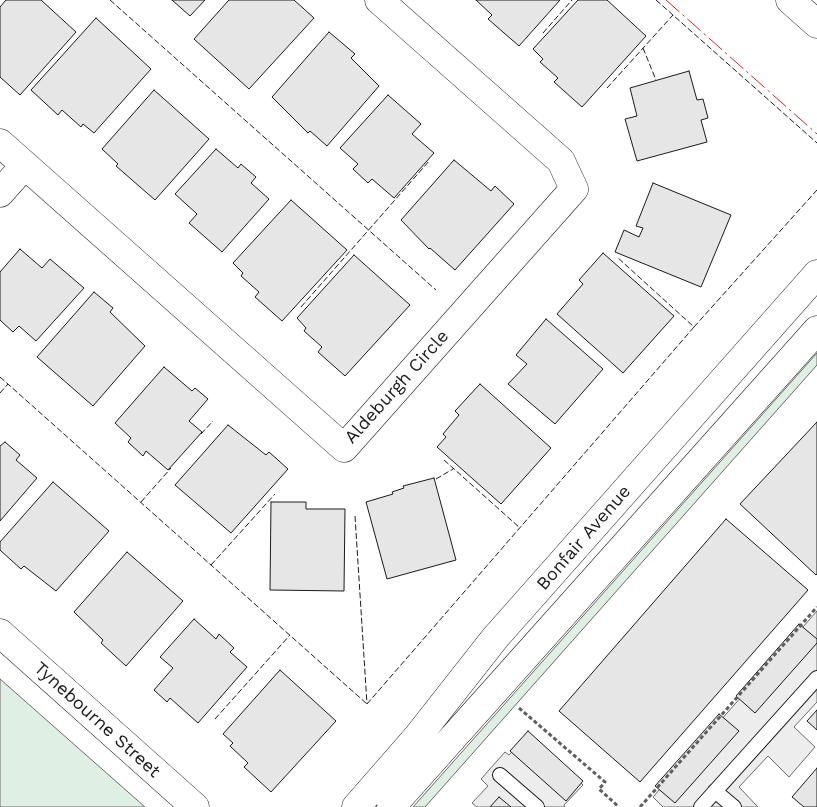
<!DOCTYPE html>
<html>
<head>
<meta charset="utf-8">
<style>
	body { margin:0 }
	canvas { display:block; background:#fff }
</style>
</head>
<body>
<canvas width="817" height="807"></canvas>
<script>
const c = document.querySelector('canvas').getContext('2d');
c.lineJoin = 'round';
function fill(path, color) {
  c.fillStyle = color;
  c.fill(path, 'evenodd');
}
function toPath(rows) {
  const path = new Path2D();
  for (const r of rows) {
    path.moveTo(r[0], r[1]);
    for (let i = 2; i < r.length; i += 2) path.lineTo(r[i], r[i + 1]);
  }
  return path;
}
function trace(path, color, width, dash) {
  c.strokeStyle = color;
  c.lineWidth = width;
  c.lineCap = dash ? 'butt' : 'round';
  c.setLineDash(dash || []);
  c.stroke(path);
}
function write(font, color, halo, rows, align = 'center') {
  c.font = font + ' "Work Sans",sans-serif';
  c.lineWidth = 4;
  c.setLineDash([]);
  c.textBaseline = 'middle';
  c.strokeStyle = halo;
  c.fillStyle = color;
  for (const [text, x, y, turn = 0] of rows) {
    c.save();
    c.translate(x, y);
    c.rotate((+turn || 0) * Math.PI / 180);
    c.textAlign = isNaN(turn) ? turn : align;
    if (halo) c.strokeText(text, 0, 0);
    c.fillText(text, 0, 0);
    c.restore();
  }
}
const green = toPath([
	[817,353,817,365,425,807,413,807,817,353],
	[0,679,145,807,0,807,0,679]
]);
fill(green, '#e0efe3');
trace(green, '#6a6a6a', 1);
const parking = toPath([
	[817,611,817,702,794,727,815,747,789,777,768,756,739,787,758,807,663,807,653,797,817,611],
	[527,736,583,785,564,805,565,807,477,807,472,803,488,786,481,779,505,752,509,755,527,736]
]);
fill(parking, '#ededed');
trace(parking, '#6a6a6a', 1);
const building = toPath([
	[6,0,41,0,76,32,20,95,0,77,0,7,6,0],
	[172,0,205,0,190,16,172,0],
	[229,0,294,0,314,18,249,89,194,39,229,0],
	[476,0,560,0,519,46,488,19,492,15,476,0],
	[578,0,607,0,646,36,582,107,554,82,558,78,540,62,543,59,533,49,578,0],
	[96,18,151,69,94,133,83,124,81,127,62,110,58,115,31,90,96,18],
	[329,32,355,54,351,58,379,86,327,146,310,131,308,133,272,97,329,32],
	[689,71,697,100,703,99,708,118,701,120,707,142,637,161,625,119,637,116,630,88,689,71],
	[154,90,209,139,155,200,116,166,118,164,102,149,154,90],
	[388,95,421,124,412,134,434,153,394,198,372,179,368,183,353,169,358,164,340,148,388,95],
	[216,149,238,168,241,164,256,177,251,183,269,199,222,252,189,223,197,214,175,194,216,149],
	[454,160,491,191,495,186,514,204,455,270,430,248,429,249,401,220,454,160],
	[653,183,731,215,701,287,615,252,624,230,639,237,643,228,636,226,653,183],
	[291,200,347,250,282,321,255,297,259,292,241,276,243,273,233,263,291,200],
	[20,249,42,268,50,259,84,288,36,341,19,326,13,332,0,320,0,272,20,249],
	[603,253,674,316,623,373,557,314,583,284,579,280,603,253],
	[354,255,410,305,345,376,318,352,322,347,304,331,306,328,297,318,354,255],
	[94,292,113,308,110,312,145,346,93,406,37,357,94,292],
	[546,319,603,369,555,424,508,384,527,364,516,355,546,319],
	[164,367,192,391,195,388,208,399,189,421,202,432,168,470,146,451,143,456,128,442,131,438,115,423,164,367],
	[480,384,551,448,501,504,437,447,446,437,443,434,459,415,455,411,480,384],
	[817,422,817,574,816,575,740,504,817,422],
	[228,425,266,455,269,452,288,469,231,533,175,485,228,425],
	[5,442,20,455,16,460,37,478,0,521,0,446,5,442],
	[434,478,456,560,387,579,366,502,393,494,392,492,404,488,403,486,434,478],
	[53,482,109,531,56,591,24,566,21,569,0,550,0,542,53,482],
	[271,502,306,502,306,509,345,509,344,591,270,590,271,502],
	[726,519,808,590,640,782,559,711,726,519],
	[127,552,183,601,126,666,101,643,103,640,74,612,127,552],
	[194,619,216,639,219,634,234,648,230,652,247,667,198,723,170,698,167,702,154,690,173,668,160,657,194,619],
	[799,624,817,639,817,643,755,713,736,696,799,624],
	[280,670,336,721,271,792,244,767,248,763,230,746,233,743,223,734,280,670],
	[817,710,817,730,807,721,817,710],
	[719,714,739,731,675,803,655,786,719,714],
	[528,731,583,781,566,801,510,751,528,731],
	[817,768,817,807,804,807,792,797,817,768],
	[499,797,511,807,490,807,499,797]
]);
fill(building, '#e6e6e6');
trace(building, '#1a1a1a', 1);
const lane = toPath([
	[500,775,537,807],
	[715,791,734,807],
	[701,807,817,678]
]);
const street = toPath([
	[0,143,344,448,574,189,561,161,379,0],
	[0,193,25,165],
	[0,633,195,807],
	[356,807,418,736,495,638,817,274],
	[391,807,817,330]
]);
const secondary = toPath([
	[790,0,817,24]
]);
trace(lane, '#1a1a1a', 16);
trace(street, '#1a1a1a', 29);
trace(secondary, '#1a1a1a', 29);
trace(toPath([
	[519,708,605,782,599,789,619,807],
	[640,807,817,607]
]), '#5f5f5f', 3, [4, 2.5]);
trace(lane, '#fff', 14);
trace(street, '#fff', 28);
trace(secondary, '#fff', 28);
trace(toPath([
	[110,0,436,290],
	[656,0,817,143],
	[543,33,572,0],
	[643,48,656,80],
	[607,88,673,15],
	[301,307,430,160],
	[694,327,817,190],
	[0,377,367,704],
	[0,393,8,384],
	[201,434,213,421],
	[444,460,520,528],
	[436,479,453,469],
	[141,502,171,468],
	[355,516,367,704],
	[211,565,275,494],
	[367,704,694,327,617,257],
	[215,719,290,635]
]), '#1a1a1a', 1, [6, 2.5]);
trace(toPath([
	[666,0,817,134]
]), '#c62828', 1, [18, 4, 2.5, 4]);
write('18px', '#1a1a1a', '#fff', [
	["Aldeburgh Circle",397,387,-48],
	["Bonfair Avenue",584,538,-49],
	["Tynebourne Street",97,720,42]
]);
</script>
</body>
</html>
